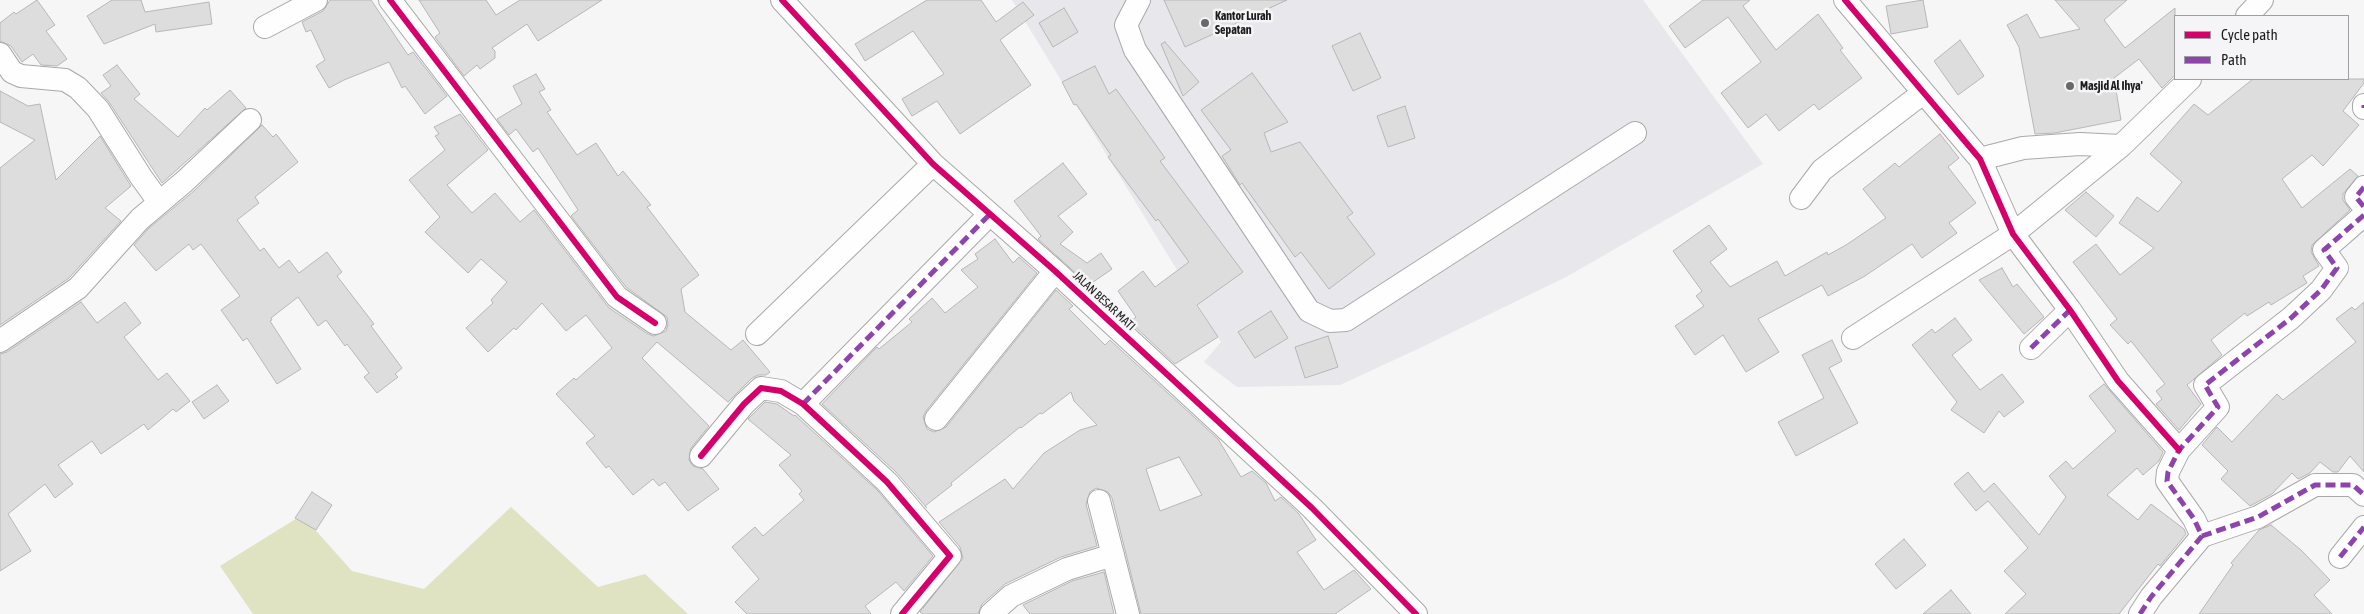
<!DOCTYPE html>
<html>
<head>
<meta charset="utf-8">
<style>
	body { margin:0 }
	#map { position:relative; width:2364px; height:614px; overflow:hidden; background:#f6f6f7; font-family:"Asap Condensed",sans-serif }
	canvas { display:block }
	.legend { position:absolute; left:2174px; top:15px; width:175px; height:65px; box-sizing:border-box; background:#f5f5f8; border:1px solid #9f9fa1; margin:0; padding:6px 9px; list-style:none; font-size:15px; color:#1d1d1e }
	.legend li { display:flex; align-items:center; gap:10px; height:25px }
	.legend b { width:25px; border:1px solid #9f9fa1 }
</style>
</head>
<body>
<div id="map">
<canvas width="2364" height="614"></canvas>
<ul class="legend">
<li><b style="height:6px;background:#d6006c"></b>Cycle path</li>
<li><b style="height:6px;background:#8e44ad"></b>Path</li>
</ul>
</div>
<script>
const c = document.querySelector('canvas').getContext('2d');
c.lineJoin = 'round';
function fill(path, color) {
  c.fillStyle = color;
  c.fill(path, 'evenodd');
}
function toPath(rows) {
  const path = new Path2D();
  for (const r of rows) {
    path.moveTo(r[0], r[1]);
    for (let i = 2; i < r.length; i += 2) path.lineTo(r[i], r[i + 1]);
  }
  return path;
}
function trace(path, color, width, dash) {
  c.strokeStyle = color;
  c.lineWidth = width;
  c.lineCap = dash ? 'butt' : 'round';
  c.setLineDash(dash || []);
  c.stroke(path);
}
function write(font, color, halo, rows, align = 'center') {
  c.font = font + ' "Asap Condensed",sans-serif';
  c.lineWidth = 5;
  c.setLineDash([]);
  c.textBaseline = 'middle';
  c.strokeStyle = halo;
  c.fillStyle = color;
  for (const [text, x, y, turn = 0] of rows) {
    c.save();
    c.translate(x, y);
    c.rotate((+turn || 0) * Math.PI / 180);
    c.textAlign = isNaN(turn) ? turn : align;
    if (halo) c.strokeText(text, 0, 0);
    c.fillText(text, 0, 0);
    c.restore();
  }
}
fill(toPath([
	[1012,0,1643,0,1763,164,1566,277,1422,347,1340,385,1237,387,1204,362,1221,342]
]), '#e7e7ec');
fill(toPath([
	[511,507,598,587,645,574,688,614,253,614,220,566,302,515,352,571,424,589]
]), '#dfe3c2');
const building = toPath([
	[37,0,55,25,46,31,67,59,57,66,41,65,33,54,22,62,11,46,0,41,0,23,14,12,16,14,37,0],
	[112,0,141,0,145,12,209,2,212,24,156,32,155,24,104,44,87,16,112,0],
	[330,0,371,0,408,55,413,52,447,96,425,114,405,86,402,88,389,62,344,80,329,88,316,66,325,60,311,30,306,32,302,22,323,11,330,0],
	[419,0,486,0,496,15,520,0,602,0,538,41,527,24,492,48,495,51,495,58,480,69,477,65,464,76,435,37,440,33,419,0],
	[927,0,981,0,996,22,1023,2,1034,15,1000,40,1031,85,960,134,937,101,912,116,902,99,944,74,913,31,865,61,855,44,927,0],
	[1164,0,1287,0,1185,47,1164,0],
	[1703,0,1750,0,1743,6,1776,50,1818,14,1843,48,1840,50,1862,78,1819,110,1814,104,1779,131,1766,114,1748,128,1721,93,1761,62,1728,17,1685,48,1669,26,1703,0],
	[1923,0,1928,27,1891,34,1886,6,1923,0],
	[2055,0,2127,0,2104,20,2125,48,2175,8,2175,75,2162,88,2139,59,2114,78,2121,120,2055,133,2035,134,2019,47,2007,25,2027,14,2040,38,2080,29,2055,0],
	[1064,8,1078,32,1053,47,1039,23,1064,8],
	[1360,33,1381,78,1353,91,1332,46,1360,33],
	[1960,40,1984,76,1958,95,1934,61,1960,40],
	[1165,42,1199,82,1183,96,1161,44,1165,42],
	[117,65,140,94,134,99,178,137,205,108,207,110,230,90,246,108,162,183,109,102,101,93,111,86,103,75,117,65],
	[1095,66,1109,94,1116,89,1165,158,1160,161,1243,272,1197,305,1218,337,1175,364,1130,322,1136,317,1118,291,1143,271,1155,287,1189,262,1158,219,1156,221,1108,157,1111,155,1076,104,1074,105,1062,82,1095,66],
	[1252,73,1288,122,1264,133,1271,152,1300,142,1353,213,1347,217,1375,254,1329,289,1301,252,1295,257,1242,183,1240,185,1222,156,1231,150,1201,110,1252,73],
	[536,74,545,89,539,92,551,110,547,112,577,155,596,143,618,176,623,171,651,205,647,207,699,275,681,289,685,312,731,350,743,340,770,372,766,375,758,375,752,378,728,402,657,342,642,358,709,426,691,448,689,460,693,466,703,469,719,489,688,511,665,482,659,486,653,479,633,495,609,466,606,468,586,443,595,436,556,394,574,378,576,380,612,348,586,315,566,331,542,303,516,330,514,328,488,352,466,328,493,303,491,300,507,282,481,259,468,273,425,232,440,217,409,180,445,150,435,136,439,134,434,127,460,114,488,150,447,185,472,213,495,193,520,222,534,210,609,308,648,334,654,336,666,331,668,324,667,317,626,287,571,216,578,210,538,148,533,152,516,129,509,135,497,119,522,104,513,86,536,74],
	[2253,79,2364,79,2364,83,2343,111,2359,125,2323,166,2312,155,2282,179,2302,208,2350,169,2358,176,2343,194,2343,200,2350,210,2312,245,2311,252,2319,266,2303,276,2307,283,2271,305,2269,302,2247,316,2245,313,2211,340,2222,355,2187,385,2201,404,2179,430,2156,404,2162,399,2156,391,2165,384,2131,341,2128,344,2110,325,2117,319,2073,262,2096,244,2120,275,2154,248,2119,223,2137,197,2158,212,2182,182,2150,154,2194,104,2208,115,2253,79],
	[0,91,28,106,40,104,56,180,100,136,131,186,105,208,121,221,69,278,0,325,0,168,35,140,0,122,0,91],
	[1405,106,1415,138,1388,147,1377,116,1405,106],
	[262,125,273,137,276,134,298,162,255,197,259,203,237,220,260,251,264,248,279,268,289,260,299,273,327,252,342,272,337,276,374,324,371,326,402,368,395,374,398,377,377,393,364,377,369,373,347,344,345,346,326,320,318,326,298,297,271,318,272,320,270,321,301,369,277,384,247,338,243,341,221,310,240,296,201,244,193,250,189,244,156,271,134,245,149,228,194,191,262,125],
	[1940,134,1959,158,1948,167,1976,203,1949,223,1957,233,1922,258,1912,244,1865,276,1828,296,1822,285,1758,319,1779,352,1746,372,1723,335,1695,355,1675,326,1704,306,1696,296,1702,291,1673,251,1709,225,1727,249,1710,262,1730,287,1777,261,1785,276,1827,252,1828,255,1846,245,1886,218,1863,189,1895,163,1899,167,1940,134],
	[1063,163,1087,194,1058,216,1073,232,1060,244,1087,263,1101,253,1112,269,1089,285,1038,239,1041,236,1014,201,1063,163],
	[2086,192,2114,216,2096,237,2065,210,2086,192],
	[995,239,1013,263,1019,257,1037,273,926,411,923,417,927,429,934,432,946,427,1056,290,1073,306,1069,309,1105,345,1110,340,1218,439,1241,477,1252,471,1266,483,1275,501,1281,497,1299,514,1316,540,1297,552,1324,590,1354,570,1371,589,1335,614,1141,614,1112,498,1108,492,1096,488,1090,492,1086,504,1097,546,1061,557,1005,584,982,604,978,614,922,614,920,612,963,558,960,547,939,522,1005,479,1013,489,1044,453,1080,430,1097,425,1074,401,1071,392,1042,414,1040,413,1021,428,1020,427,951,483,952,485,925,506,927,508,896,472,822,404,877,347,879,349,912,322,909,319,932,298,945,313,978,287,961,270,978,259,975,254,995,239],
	[1179,457,1202,495,1160,511,1146,469,1179,457],
	[2002,268,2013,287,2017,284,2044,317,2024,334,1979,280,2002,268],
	[81,302,97,323,125,302,141,323,124,337,158,380,167,373,190,401,176,412,173,409,148,430,144,424,101,454,92,441,58,465,73,484,55,498,45,484,8,514,31,551,0,571,0,354,7,352,81,302],
	[2364,302,2364,472,2350,456,2338,472,2333,472,2320,462,2310,473,2298,479,2292,473,2272,494,2250,506,2221,479,2228,471,2202,445,2217,427,2232,442,2277,394,2283,400,2356,342,2336,319,2352,307,2355,310,2364,302],
	[1271,311,1288,338,1255,358,1238,332,1271,311],
	[1955,318,1972,340,1952,355,1980,390,2002,374,2024,402,2004,417,1999,411,1984,433,1951,410,1957,402,1912,345,1932,329,1935,333,1955,318],
	[1328,336,1338,367,1305,378,1295,347,1328,336],
	[1832,340,1842,361,1829,368,1858,423,1796,456,1778,422,1824,398,1802,355,1832,340],
	[2104,384,2163,452,2159,461,2143,475,2137,468,2107,495,2138,520,2151,504,2184,529,2186,534,2160,566,2158,564,2119,614,2005,614,2026,594,2004,571,2028,548,1988,501,1976,511,1954,484,1968,472,1984,492,1994,483,2039,535,2066,497,2049,476,2066,461,2073,469,2116,431,2089,396,2104,384],
	[217,385,229,401,204,419,192,402,217,385],
	[765,402,777,404,794,416,795,415,878,491,933,556,904,591,896,582,865,606,871,614,747,614,735,602,759,579,732,547,755,527,763,536,804,500,799,494,802,491,779,465,791,455,748,419,765,402],
	[312,492,332,505,316,530,295,518,312,492],
	[2271,525,2301,550,2330,580,2314,595,2332,614,2199,614,2233,565,2231,563,2259,530,2271,525],
	[1904,539,1926,565,1896,589,1875,564,1904,539],
	[1104,572,1114,614,1030,614,1023,605,1072,581,1104,572],
	[1951,590,1971,614,1923,614,1951,590]
]);
fill(building, '#ddddde');
trace(building, '#b7b7b8', 1);
const minor = toPath([
	[390,0,617,297,655,323],
	[782,0,933,164,1055,271,1312,508,1416,614],
	[1139,0,1126,25,1135,50,1309,311,1330,321,1346,320,1635,133],
	[1845,0,1980,159,2013,234,2070,310,2118,381,2179,450],
	[2247,16,2262,0],
	[265,27,316,0],
	[0,54,12,72,21,76,65,80,78,88,98,109,141,177,159,202],
	[2364,105,2364,108],
	[1980,159,2023,148,2080,144,2121,146],
	[2364,187,2356,197,2364,207],
	[1801,198,1822,170,1923,93],
	[757,334,933,164],
	[1853,338,2013,234,2121,146,2190,79],
	[0,341,78,288,140,219,185,181,250,120],
	[2031,348,2070,310],
	[803,404,990,214],
	[936,419,1055,271],
	[701,456,744,404,761,388,781,391,803,404,887,482,950,556,902,614],
	[1099,501,1128,614],
	[2202,536,2258,517,2315,485,2353,485,2364,495],
	[2340,557,2364,527],
	[991,614,1011,596,1067,569,1113,555],
	[2140,614,2151,597,2202,536,2194,519,2167,481,2168,472,2179,450,2218,407,2205,385,2291,318,2321,290,2337,268,2324,250,2364,215]
]);
trace(minor, '#a9a9a9', 24);
trace(minor, '#fefefe', 22);
trace(toPath([
	[2364,105,2364,108],
	[2364,187,2356,197,2364,207],
	[2031,348,2070,310],
	[803,404,990,214],
	[2202,536,2258,517,2315,485,2353,485,2364,495],
	[2340,557,2364,527],
	[2140,614,2151,597,2202,536,2194,519,2167,481,2168,472,2179,450,2218,407,2205,385,2291,318,2321,290,2337,268,2324,250,2364,215]
]), '#8e44ad', 5, [10, 5]);
trace(toPath([
	[390,0,617,297,655,323],
	[782,0,933,164,1055,271,1312,508,1416,614],
	[1845,0,1980,159,2013,234,2070,310,2118,381,2179,450],
	[701,456,744,404,761,388,781,391,803,404,887,482,950,556,902,614]
]), '#d6006c', 6);
for (const [x, y, r, color] of [
	[1205,23,5,"#69696a"],
	[2070,86,5,"#69696a"]
]) {
  const dot = new Path2D();
  dot.arc(x, y, r, 0, 2 * Math.PI);
  c.fillStyle = color;
  c.fill(dot);
  trace(dot, '#f5f5f8', 2);
}
write('bold 12px', '#1d1d1e', '#f5f5f8', [
	["Kantor Lurah",1215,16],
	["Sepatan",1215,30],
	["Masjid Al Ihya'",2080,86]
], 'left');
write('12px', '#1d1d1e', '#f5f5f8', [
	["JALAN BESAR MATI",1104,301,43]
]);
</script>
</body>
</html>
